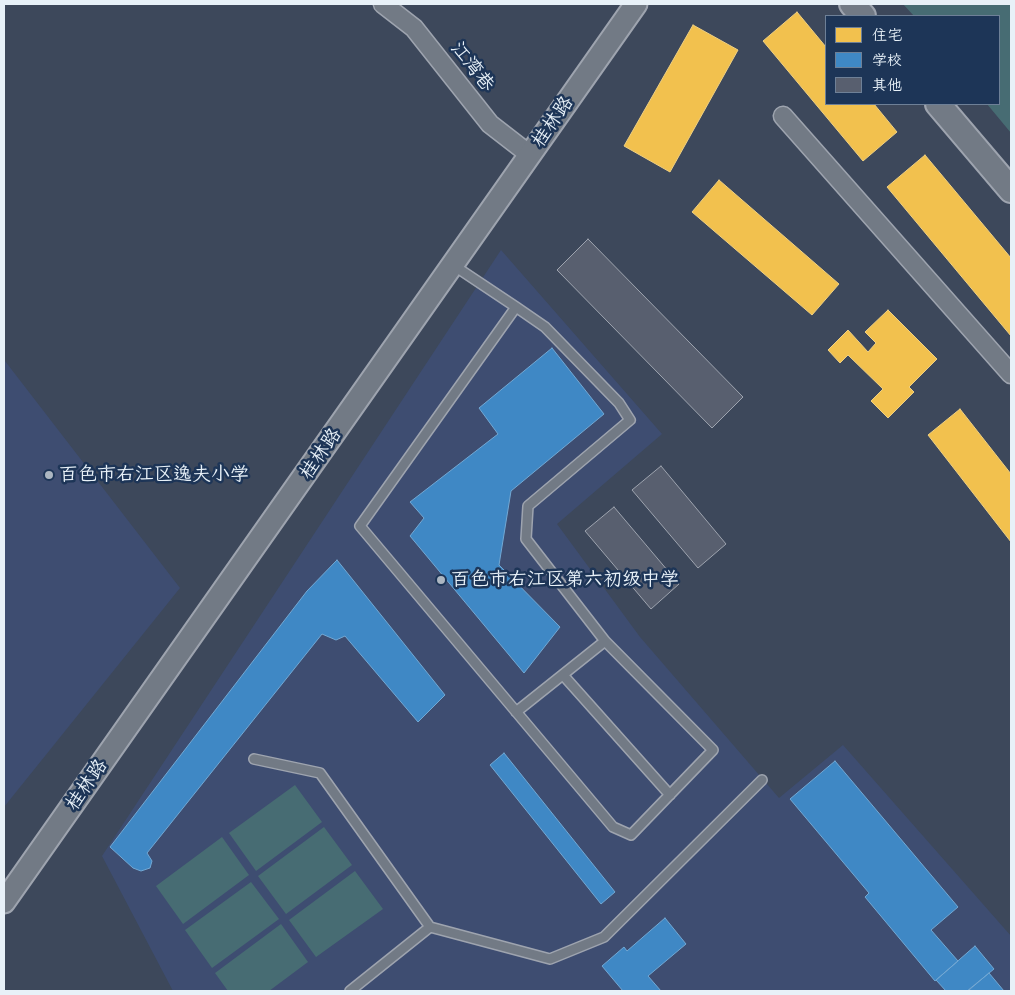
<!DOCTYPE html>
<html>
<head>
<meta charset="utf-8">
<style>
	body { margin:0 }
	#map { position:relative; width:1015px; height:995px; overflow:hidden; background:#3d485b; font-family:"Shantell Sans","LXGW WenKai TC",sans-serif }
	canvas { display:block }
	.frame { position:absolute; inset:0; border:5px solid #e8f1f8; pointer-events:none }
	.legend { position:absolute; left:825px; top:15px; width:175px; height:90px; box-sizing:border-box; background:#1d3557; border:1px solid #6e8097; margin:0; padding:6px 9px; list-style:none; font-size:15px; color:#e8f1f8 }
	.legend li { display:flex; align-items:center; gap:10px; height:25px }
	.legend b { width:25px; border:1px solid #6e8097 }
</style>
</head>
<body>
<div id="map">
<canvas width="1015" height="995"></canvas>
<div class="frame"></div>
<ul class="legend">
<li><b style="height:14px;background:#f2c14e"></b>住宅</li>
<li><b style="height:14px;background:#3f88c5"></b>学校</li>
<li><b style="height:14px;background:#585f6f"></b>其他</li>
</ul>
</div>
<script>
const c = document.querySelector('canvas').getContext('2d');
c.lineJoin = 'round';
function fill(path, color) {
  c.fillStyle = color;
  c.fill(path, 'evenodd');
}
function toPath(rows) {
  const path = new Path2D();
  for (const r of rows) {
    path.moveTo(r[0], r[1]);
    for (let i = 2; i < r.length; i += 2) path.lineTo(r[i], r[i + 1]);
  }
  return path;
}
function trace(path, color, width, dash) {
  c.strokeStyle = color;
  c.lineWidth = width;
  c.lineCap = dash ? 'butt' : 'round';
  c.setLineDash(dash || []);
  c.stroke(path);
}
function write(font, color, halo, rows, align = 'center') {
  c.font = font + ' "Shantell Sans","LXGW WenKai TC",sans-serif';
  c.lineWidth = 5;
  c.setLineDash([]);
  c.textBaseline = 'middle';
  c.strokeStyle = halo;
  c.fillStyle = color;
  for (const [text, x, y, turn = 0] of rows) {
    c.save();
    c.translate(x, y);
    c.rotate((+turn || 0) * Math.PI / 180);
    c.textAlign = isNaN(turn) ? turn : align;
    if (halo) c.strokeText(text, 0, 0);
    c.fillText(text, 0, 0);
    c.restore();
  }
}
fill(toPath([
	[501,250,662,434,557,524,640,637,779,798,843,745,1011,936,1011,991,173,991,102,856],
	[5,361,180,588,4,807,4,363]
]), '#3e4d71');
fill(toPath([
	[903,4,1011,4,1011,133,987,104,999,104,999,16,914,16],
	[295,785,322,822,256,871,229,833],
	[324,827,352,865,286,914,258,876],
	[222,837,249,875,183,924,156,886],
	[355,871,383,909,316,957,289,920],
	[251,882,279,919,212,968,185,930],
	[281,924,308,962,269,991,228,991,215,973]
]), '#476c73');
const homes = toPath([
	[797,12,826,47,826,104,874,104,897,132,863,161,763,41,797,12],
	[693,25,738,50,670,172,624,146,693,25],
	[925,155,1011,258,1011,336,887,187,925,155],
	[719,180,839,284,812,315,692,212,719,180],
	[888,310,937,359,909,387,914,392,888,418,871,401,883,389,848,355,840,363,828,350,848,330,868,352,876,343,865,332,888,310],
	[960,409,1011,474,1011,542,928,435,960,409]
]);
fill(homes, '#f2c14e');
trace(homes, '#efcf81', 1);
const schools = toPath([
	[552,348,604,414,511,491,499,565,560,627,524,673,410,536,424,518,410,502,498,434,479,408,552,348],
	[337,560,445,695,418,722,345,636,336,640,322,634,147,853,152,861,150,868,141,871,133,868,110,847,307,591,337,560],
	[504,753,615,892,601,904,490,765,504,753],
	[835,761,958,907,931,930,958,961,935,981,865,897,869,893,790,799,835,761],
	[665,918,686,944,648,976,661,991,623,991,602,966,624,947,627,951,665,918],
	[975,946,994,969,967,991,946,991,936,980,975,946],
	[989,973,1004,991,970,991,969,990,989,973]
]);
fill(schools, '#3f88c5');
trace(schools, '#72a8d4', 1);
const building = toPath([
	[588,239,743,397,712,428,557,270,588,239],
	[661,466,726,544,698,568,632,490,661,466],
	[614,507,679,584,651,609,585,531,614,507]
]);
fill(building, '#585f6f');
trace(building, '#9ea4af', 1);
const service = toPath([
	[453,265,516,307,545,327,619,403,630,420,528,506,526,539,605,641,713,750,631,835,613,827,360,526,516,307],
	[563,675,670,795],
	[516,712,605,641],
	[254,759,320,773,430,927,550,959,604,937,762,780],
	[350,991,430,927]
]);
const minor = toPath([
	[383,4,414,28,490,124,530,155],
	[783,116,1011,374]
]);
const tertiary = toPath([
	[4,902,636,4]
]);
const secondary = toPath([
	[852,4,863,16],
	[938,104,1011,190]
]);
trace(service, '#9ea4af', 12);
trace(minor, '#9ea4af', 21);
trace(tertiary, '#9ea4af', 25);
trace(secondary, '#9ea4af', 28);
trace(service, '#727a85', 9);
trace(minor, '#727a85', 18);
trace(tertiary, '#727a85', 21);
trace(secondary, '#727a85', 24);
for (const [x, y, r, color] of [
	[49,475,5,"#acb6c1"],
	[441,580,5,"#acb6c1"]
]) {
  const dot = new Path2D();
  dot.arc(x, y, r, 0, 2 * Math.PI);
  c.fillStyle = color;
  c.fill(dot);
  trace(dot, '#1d3557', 2);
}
write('19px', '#e8f1f8', '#1d3557', [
	["江湾巷",472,67,52],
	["桂林路",553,122,-55],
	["桂林路",321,454,-55],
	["桂林路",87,785,-55]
]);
write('19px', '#e8f1f8', '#1d3557', [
	["百色市右江区逸夫小学",59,475],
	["百色市右江区第六初级中学",451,580]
], 'left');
</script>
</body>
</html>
